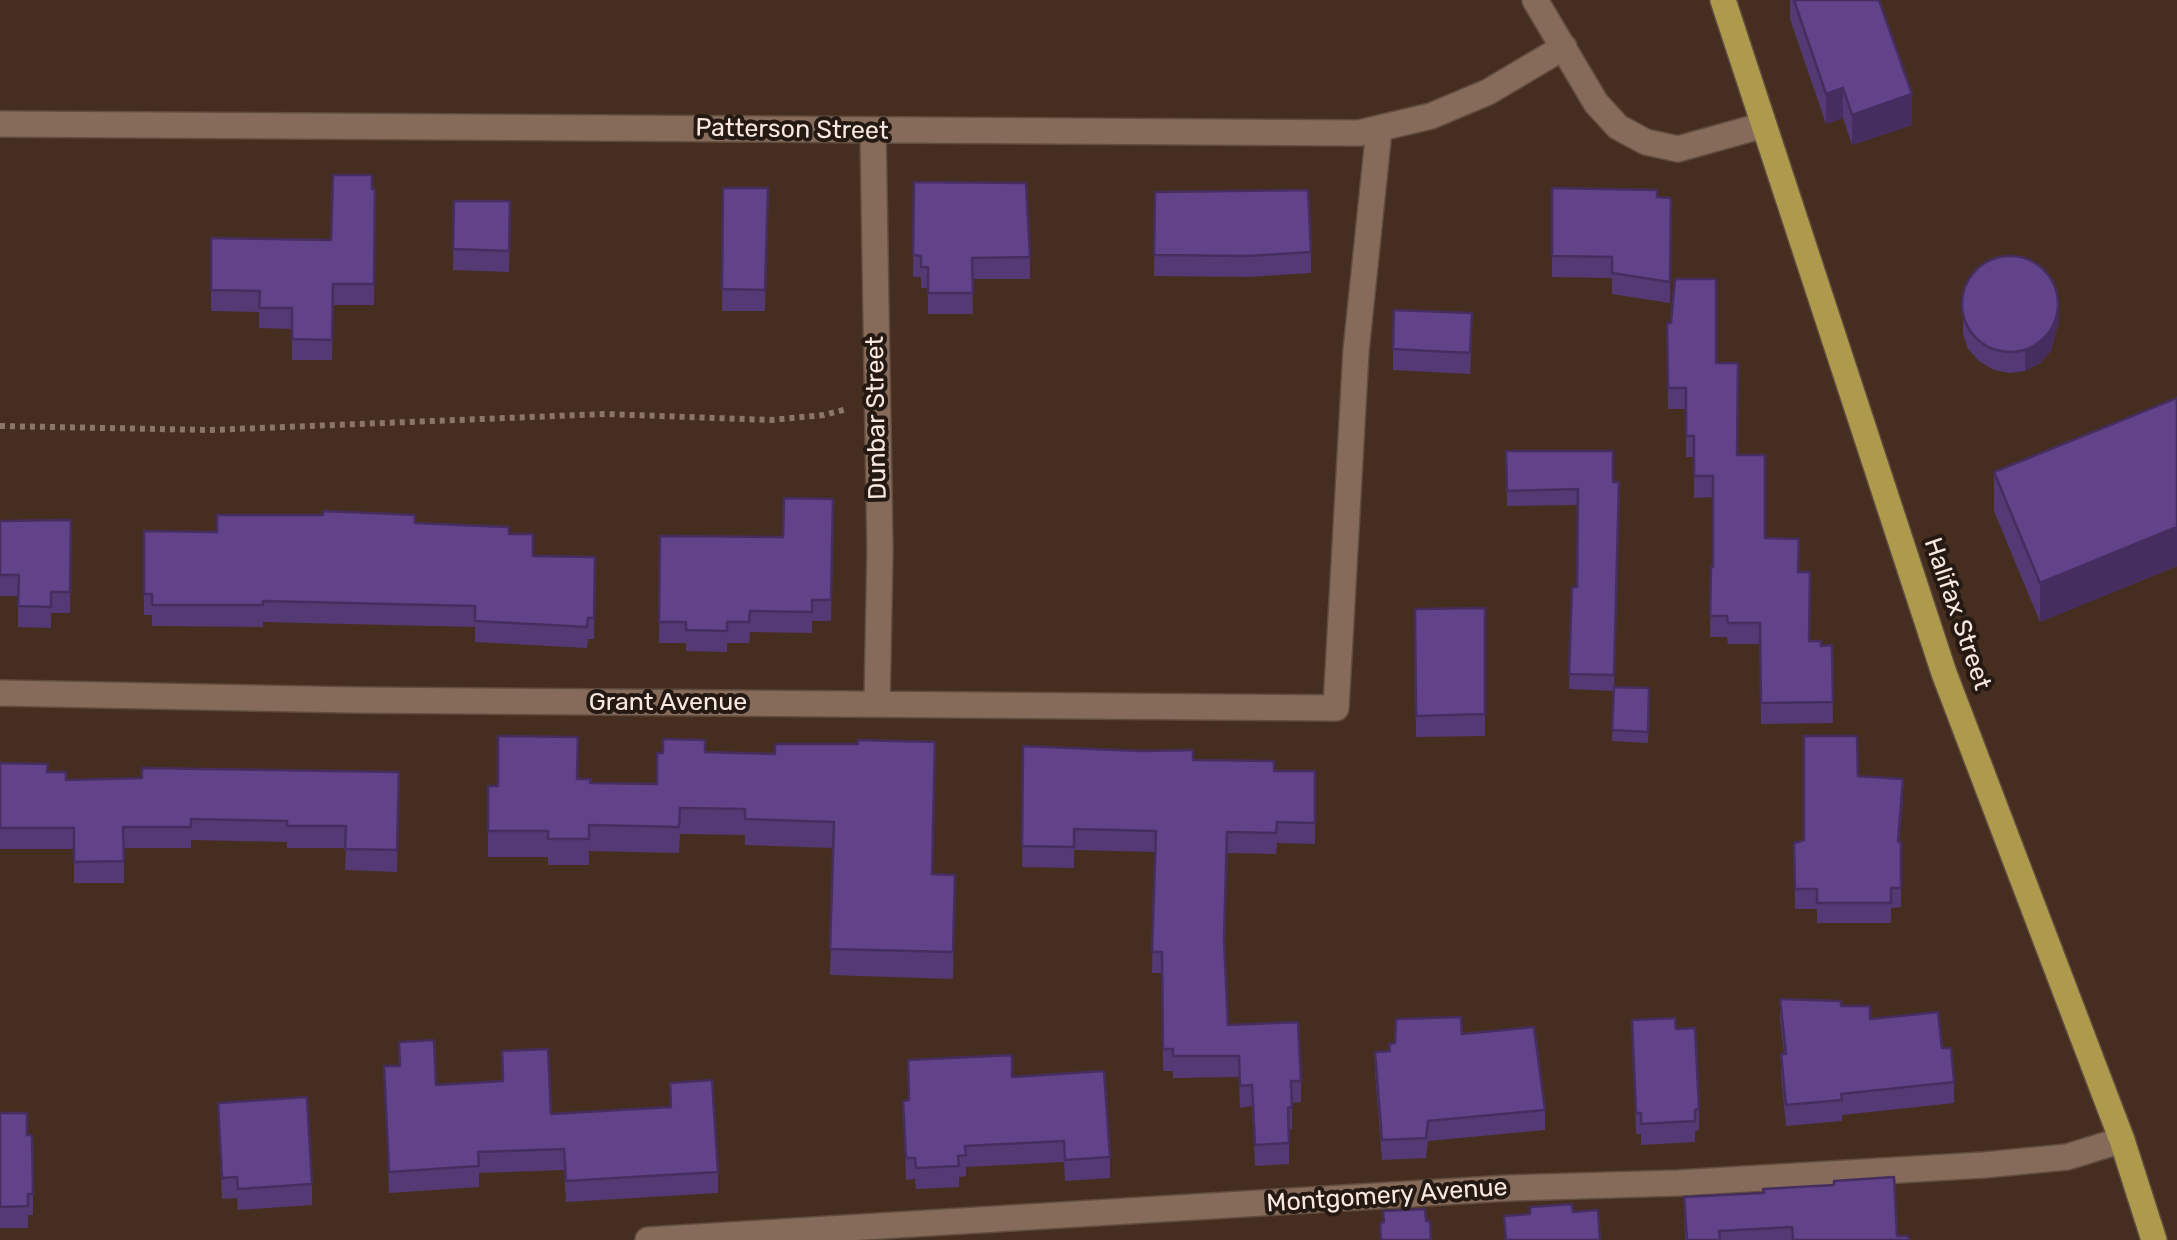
<!DOCTYPE html>
<html>
<head>
<meta charset="utf-8">
<style>
	body { margin:0 }
	canvas { display:block; background:#452e1f }
</style>
</head>
<body>
<canvas width="2177" height="1240"></canvas>
<script>
const c = document.querySelector('canvas').getContext('2d');
c.lineJoin = 'round';
function toPath(rows) {
  const path = new Path2D();
  for (const r of rows) {
    if (r.length === 3) {
      path.moveTo(r[0] + r[2], r[1]);
      path.arc(r[0], r[1], r[2], 0, 2 * Math.PI);
      continue;
    }
    path.moveTo(r[0], r[1]);
    for (let i = 2; i < r.length; i += 2) path.lineTo(r[i], r[i + 1]);
  }
  return path;
}
function trace(path, color, width, dash) {
  c.strokeStyle = color;
  c.lineWidth = width;
  c.lineCap = dash ? 'butt' : 'round';
  c.setLineDash(dash || []);
  c.stroke(path);
}
function fill(path, color) {
  c.fillStyle = color;
  c.fill(path, 'evenodd');
}
function write(font, color, halo, rows, align = 'center') {
  c.font = font + ' Rubik,sans-serif';
  c.lineWidth = 8;
  c.setLineDash([]);
  c.textBaseline = 'middle';
  c.strokeStyle = halo;
  c.fillStyle = color;
  for (const [text, x, y, turn = 0] of rows) {
    c.save();
    c.translate(x, y);
    c.rotate((+turn || 0) * Math.PI / 180);
    c.textAlign = isNaN(turn) ? turn : align;
    if (halo) c.strokeText(text, 0, 0);
    c.fillText(text, 0, 0);
    c.restore();
  }
}
const minor = toPath([
	[1535,0,1596,103,1618,127,1646,142,1678,149,1764,125],
	[0,124,1359,133,1431,116,1488,92,1564,47],
	[873,131,880,550,877,704],
	[0,693,354,700,1336,708,1356,351,1379,130],
	[648,1240,1509,1188,1678,1183,1984,1165,2067,1157,2122,1140]
]);
const major = toPath([
	[1723,0,1944,673,2122,1140,2154,1240]
]);
trace(minor, '#604d3f', 28);
trace(major, '#604d3f', 28);
trace(toPath([
	[0,426,211,430,605,414,771,420,824,415,847,409]
]), '#8a7568', 6, [5, 5]);
trace(minor, '#866b5b', 25);
trace(major, '#ad9a4d', 25);
fill(toPath([
	[1790,0,1879,0,1912,125,1852,145,1843,118,1826,124,1790,19],
	[914,182,1030,257,1030,279,972,279,973,314,928,314,928,288,921,288,921,277,913,277],
	[723,188,768,188,765,311,722,311],
	[1552,188,1671,198,1670,303,1612,294,1612,278,1552,277],
	[372,189,375,189,374,305,333,305,332,360,292,360,292,329,259,328,259,312,211,311,211,238,331,240],
	[1155,192,1311,252,1311,273,1249,277,1154,276],
	[454,201,510,201,509,272,453,270],
	[1963,296,2059,321,2051,351,2040,363,2025,371,2010,373,1994,370,1979,361,1968,349,1963,334],
	[1667,323,1716,363,1738,455,1765,538,1799,572,1810,641,1821,646,1832,645,1833,723,1761,724,1760,644,1728,644,1727,637,1710,637,1711,567,1713,567,1713,497,1694,498,1694,457,1686,457,1686,409,1668,409],
	[1472,335,1470,374,1393,370,1393,349],
	[2177,398,2177,566,2040,622,1994,511,1994,472],
	[1506,451,1613,482,1619,482,1614,691,1569,689,1572,587,1577,587,1578,505,1507,506],
	[833,499,831,621,812,621,812,633,750,632,749,643,727,643,727,652,686,651,686,643,659,643,660,536,783,537],
	[71,520,70,613,51,613,51,628,18,627,18,596,0,596,0,521],
	[415,523,509,534,533,556,595,557,594,639,588,639,587,648,475,642,475,627,263,622,263,627,152,626,152,615,144,615,144,531,217,532],
	[1485,608,1485,736,1416,737,1415,609],
	[1614,687,1649,688,1648,743,1612,741],
	[1023,746,1193,760,1274,771,1315,771,1315,844,1277,843,1276,854,1227,853,1224,948,1228,1025,1301,1081,1301,1102,1292,1103,1292,1129,1289,1129,1289,1164,1255,1166,1252,1106,1240,1108,1239,1077,1173,1078,1173,1071,1163,1071,1162,973,1152,973,1155,852,1074,850,1074,868,1022,867],
	[705,752,932,874,955,875,953,979,830,975,833,848,745,845,745,835,680,834,679,853,589,851,589,865,548,865,548,857,488,857,488,786,577,779,591,783,657,784],
	[0,763,48,772,66,780,399,772,397,872,345,870,346,848,287,848,287,842,191,840,191,848,124,848,124,883,74,883,74,849,0,849],
	[1858,776,1903,799,1899,842,1901,842,1901,907,1891,908,1891,923,1817,923,1817,909,1795,909,1794,843,1804,840],
	[1780,999,1841,1006,1942,1048,1954,1082,1954,1103,1842,1115,1842,1121,1786,1126,1781,1075,1781,1054,1784,1054,1780,1019],
	[1632,1020,1676,1029,1699,1109,1699,1130,1695,1131,1695,1142,1641,1145,1641,1134,1636,1134],
	[502,1051,551,1114,670,1107,670,1083,718,1172,718,1193,566,1202,564,1170,479,1173,479,1187,389,1193,384,1066,436,1085,503,1081],
	[1389,1051,1545,1110,1545,1130,1428,1141,1426,1158,1382,1160,1375,1072,1375,1052],
	[1012,1077,1110,1157,1110,1178,1065,1181,1064,1162,966,1167,966,1176,959,1177,959,1187,916,1189,915,1179,906,1180,903,1101],
	[218,1103,312,1184,312,1205,238,1210,237,1198,222,1199],
	[0,1113,27,1135,33,1194,33,1215,28,1215,28,1228,0,1228],
	[1684,1197,1897,1236,1909,1240,1685,1240]
]), '#543975');
fill(toPath([
	[1843,88,1843,118,1826,124,1826,94],
	[1912,94,1912,125,1852,145,1852,115],
	[2059,300,2059,321,2051,351,2040,363,2025,371,2025,350],
	[2177,527,2177,566,2040,622,2040,583],
	[1903,779,1903,799,1898,862,1898,842]
]), '#452e5f');
const building = toPath([
	[1794,0,1879,0,1912,94,1852,115,1843,88,1826,94,1794,0],
	[333,175,372,175,372,189,375,189,374,284,333,284,332,340,292,339,292,308,259,308,260,291,211,290,211,238,331,240,333,175],
	[914,182,1026,183,1030,257,972,258,973,293,928,293,928,267,921,267,921,256,913,255,914,182],
	[723,188,768,188,765,290,722,289,723,188],
	[1552,188,1657,190,1657,197,1671,198,1670,282,1612,273,1612,257,1552,256,1552,188],
	[1308,190,1311,252,1249,256,1154,255,1155,192,1308,190],
	[454,201,510,201,509,251,453,249,454,201],
	[2010,304,48],
	[1675,279,1716,279,1716,363,1738,363,1737,455,1765,455,1765,538,1799,539,1798,572,1810,572,1809,641,1821,641,1821,646,1832,645,1833,702,1761,703,1760,623,1728,623,1727,616,1710,616,1711,567,1713,567,1713,476,1694,476,1694,436,1686,436,1686,388,1668,388,1667,323,1671,323,1675,279],
	[1394,310,1472,313,1470,353,1393,349,1394,310],
	[2177,398,2177,527,2040,583,1994,472,2177,398],
	[1506,451,1613,451,1613,482,1619,482,1614,675,1569,674,1572,587,1577,587,1578,489,1507,491,1506,451],
	[784,498,833,499,831,600,812,600,812,612,750,611,749,622,727,622,727,631,686,630,686,622,659,622,660,536,783,537,784,498],
	[323,511,415,515,415,523,509,527,509,534,533,534,533,556,595,557,594,618,588,618,587,627,475,621,475,606,263,601,263,605,152,605,152,594,144,594,144,531,217,532,217,515,323,515,323,511],
	[71,520,70,592,51,592,51,607,18,606,19,575,0,575,0,521,71,520],
	[1485,608,1485,714,1416,716,1415,609,1485,608],
	[1614,687,1649,688,1648,732,1612,730,1614,687],
	[498,736,578,737,577,779,591,779,590,783,657,784,657,753,663,753,663,739,705,740,705,752,775,754,775,744,858,744,858,740,935,742,932,874,955,875,953,952,830,949,834,822,745,819,745,809,680,808,679,827,589,825,589,839,548,839,548,831,488,831,488,786,498,786,498,736],
	[1804,736,1857,736,1858,776,1903,779,1898,842,1901,842,1901,888,1891,888,1891,903,1817,903,1817,889,1795,889,1794,843,1804,840,1804,736],
	[1023,746,1142,751,1193,750,1193,760,1274,761,1274,771,1315,771,1315,823,1277,822,1276,833,1227,832,1224,941,1228,1025,1298,1022,1301,1081,1291,1081,1292,1107,1288,1108,1289,1143,1255,1145,1252,1085,1240,1086,1239,1056,1173,1056,1173,1049,1163,1049,1162,952,1152,952,1156,831,1074,829,1074,847,1022,846,1023,746],
	[0,763,48,764,47,772,66,772,66,780,142,778,142,768,399,772,397,850,345,849,346,826,287,826,287,821,191,819,191,827,123,827,124,861,74,862,74,828,0,828,0,763],
	[1780,999,1841,1001,1841,1006,1870,1006,1870,1019,1938,1012,1942,1048,1951,1048,1954,1082,1841,1094,1842,1100,1786,1105,1781,1054,1786,1054,1780,999],
	[1461,1017,1462,1034,1534,1027,1545,1110,1428,1121,1426,1138,1382,1140,1375,1052,1390,1051,1389,1044,1395,1043,1396,1019,1461,1017],
	[1675,1018,1676,1029,1695,1028,1699,1109,1695,1110,1695,1121,1641,1124,1641,1113,1636,1113,1632,1020,1675,1018],
	[434,1040,436,1085,503,1081,502,1051,548,1049,551,1114,671,1107,670,1083,712,1080,718,1172,566,1181,564,1149,478,1152,479,1166,389,1172,384,1066,400,1066,399,1042,434,1040],
	[1012,1055,1012,1077,1104,1071,1110,1157,1065,1160,1064,1141,965,1146,966,1155,958,1156,959,1166,916,1168,915,1158,906,1158,903,1101,909,1100,908,1060,1012,1055],
	[307,1097,312,1184,238,1189,237,1177,222,1178,218,1103,307,1097],
	[0,1113,27,1113,27,1135,32,1135,33,1194,28,1194,28,1206,0,1207,0,1113],
	[1894,1177,1897,1236,1908,1236,1909,1240,1793,1240,1792,1227,1719,1231,1720,1240,1687,1240,1684,1197,1764,1193,1763,1189,1834,1185,1834,1181,1894,1177],
	[1572,1204,1573,1212,1598,1210,1600,1240,1506,1240,1504,1216,1530,1214,1530,1207,1572,1204],
	[1425,1209,1426,1221,1430,1221,1431,1240,1381,1240,1380,1223,1384,1222,1383,1211,1425,1209]
]);
fill(building, '#624288');
trace(building, '#452e5f', 2.5);
write('25px', '#f8e8df', '#241913', [
	["Patterson Street",792,130,1],
	["Dunbar Street",877,418,-91],
	["Halifax Street",1957,614,71],
	["Grant Avenue",668,703],
	["Montgomery Avenue",1387,1196,-4]
]);
</script>
</body>
</html>
